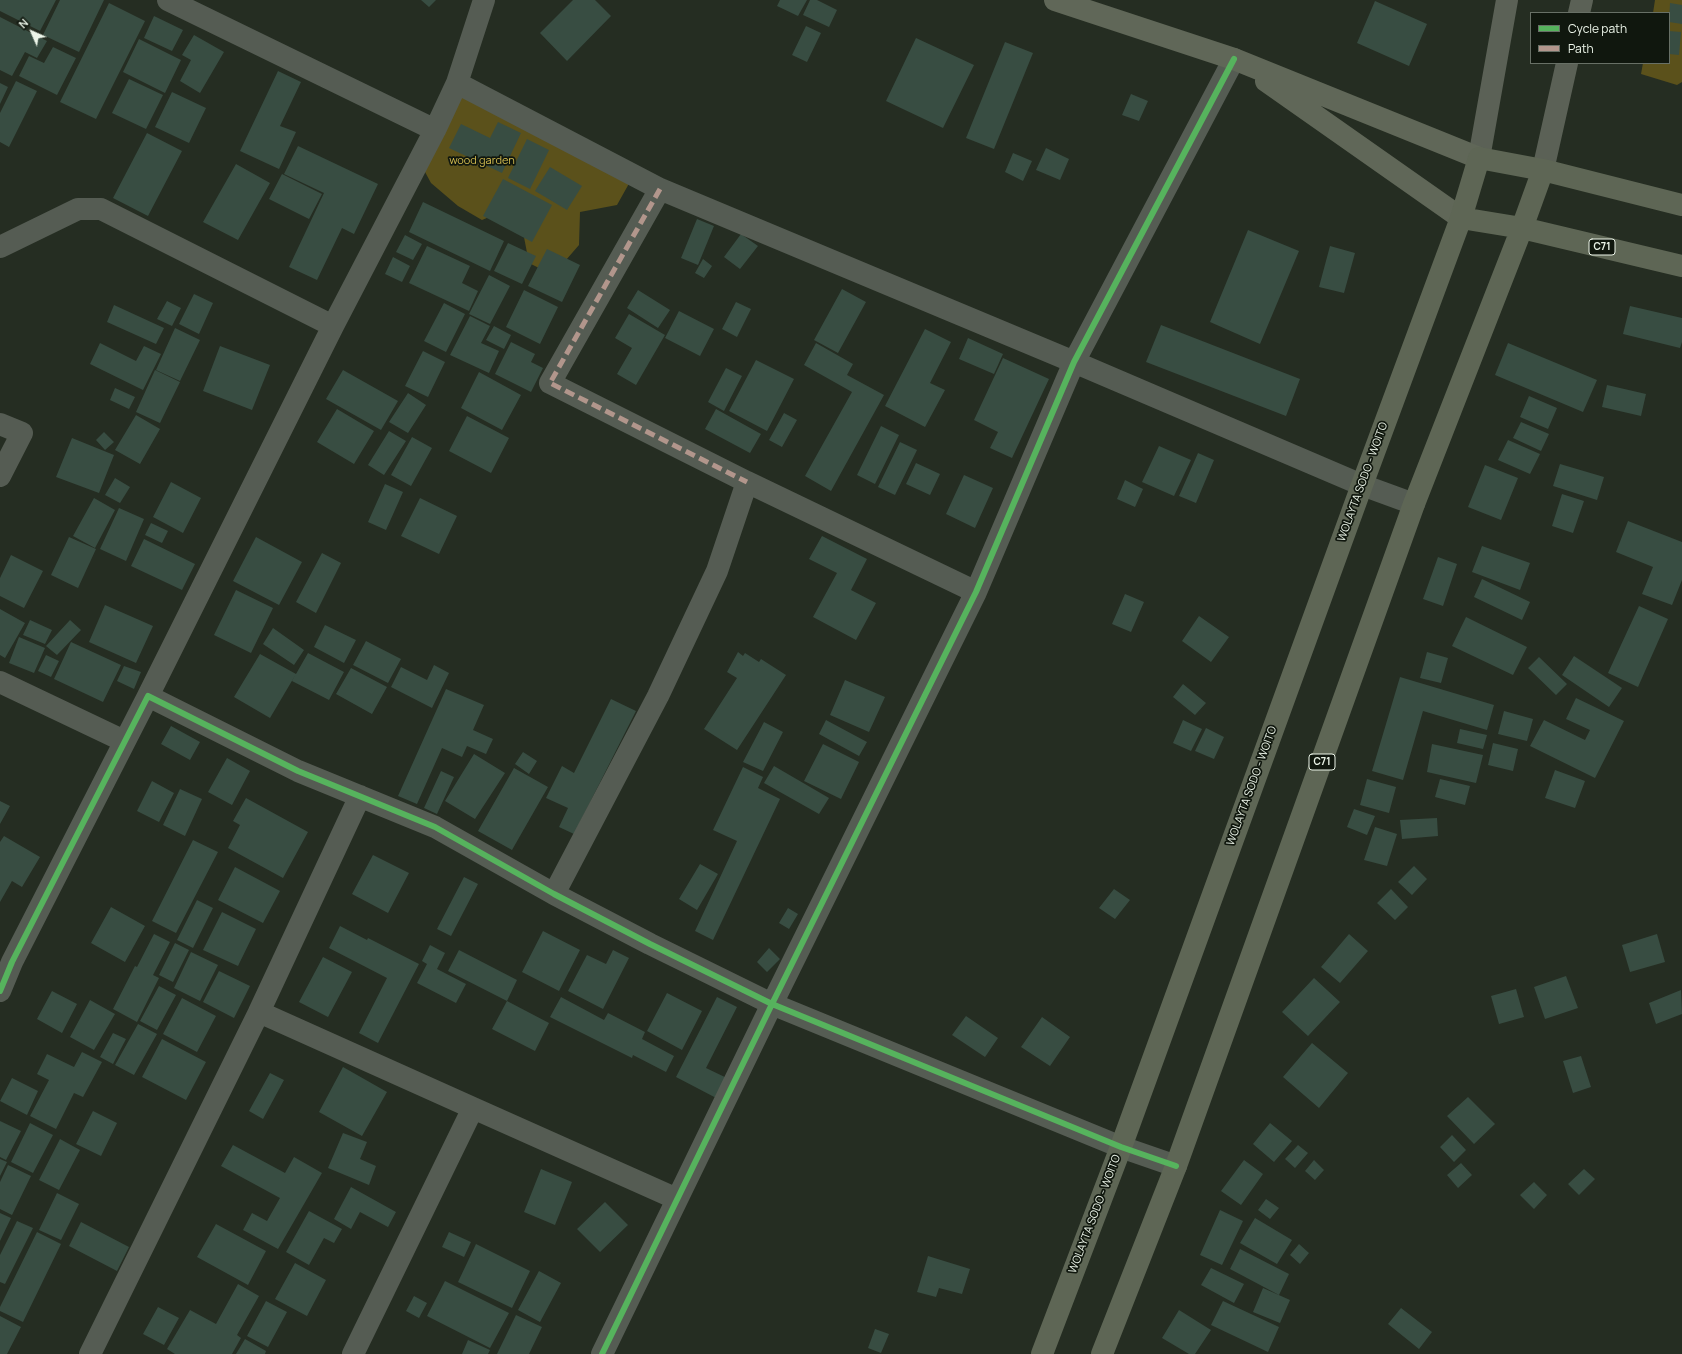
<!DOCTYPE html>
<html>
<head>
<meta charset="utf-8">
<style>
	body { margin:0 }
	#map { position:relative; width:1682px; height:1354px; overflow:hidden; background:#252d22; font-family:Manrope,sans-serif }
	canvas { display:block }
	.legend { position:absolute; left:1530px; top:12px; width:140px; height:52px; box-sizing:border-box; background:#10170e; border:1px solid #687066; margin:0; padding:5px 7px; list-style:none; font-size:12px; color:#ecf5e9 }
	.legend li { display:flex; align-items:center; gap:8px; height:20px }
	.legend b { width:20px; border:1px solid #687066 }
	.north { position:absolute; left:12px; top:12px; width:40px; height:40px; -webkit-text-stroke:3px #10170e; paint-order:stroke; rotate:315deg; font-size:11px; font-weight:700; line-height:16px; text-align:center; color:#ecf5e9 }
	.north::after { content:''; display:block; margin:auto; width:14px; height:18px; background:#ecf5e9; clip-path:polygon(50% 0,100% 100%,50% 72%,0 100%) }
</style>
</head>
<body>
<div id="map">
<canvas width="1682" height="1354"></canvas>
<ul class="legend">
<li><b style="height:5px;background:#56b35d"></b>Cycle path</li>
<li><b style="height:5px;background:#b2968c"></b>Path</li>
</ul>
<div class="north">N</div>
</div>
<script>
const c = document.querySelector('canvas').getContext('2d');
c.lineJoin = 'round';
function fill(path, color) {
  c.fillStyle = color;
  c.fill(path, 'evenodd');
}
function toPath(rows) {
  const path = new Path2D();
  for (const r of rows) {
    path.moveTo(r[0], r[1]);
    for (let i = 2; i < r.length; i += 2) path.lineTo(r[i], r[i + 1]);
  }
  return path;
}
function trace(path, color, width, dash) {
  c.strokeStyle = color;
  c.lineWidth = width;
  c.lineCap = dash ? 'butt' : 'round';
  c.setLineDash(dash || []);
  c.stroke(path);
}
function write(font, color, halo, rows, align = 'center') {
  c.font = font + ' Manrope,sans-serif';
  c.lineWidth = 3.5;
  c.setLineDash([]);
  c.textBaseline = 'middle';
  c.strokeStyle = halo;
  c.fillStyle = color;
  for (const [text, x, y, turn = 0] of rows) {
    c.save();
    c.translate(x, y);
    c.rotate((+turn || 0) * Math.PI / 180);
    c.textAlign = isNaN(turn) ? turn : align;
    if (halo) c.strokeText(text, 0, 0);
    c.fillText(text, 0, 0);
    c.restore();
  }
}
fill(toPath([
	[1655,0,1682,0,1682,82,1677,85,1641,74,1643,63,1669,63,1669,13,1653,13],
	[464,87,631,180,617,205,580,212,579,245,553,275,529,263,523,232,513,207,482,220,458,206,431,183,418,159]
]), '#5b511b');
fill(toPath([
	[0,0,56,0,40,31,0,11],
	[60,0,104,0,79,52,43,35],
	[421,0,436,0,429,7],
	[573,0,595,0,611,16,567,61,540,33],
	[780,0,807,0,798,16,777,6],
	[810,0,817,0,837,10,829,27,803,15],
	[1375,1,1427,24,1409,66,1357,43],
	[109,3,145,21,96,119,60,102],
	[1670,3,1682,5,1682,24,1669,22],
	[154,16,183,30,172,51,144,38],
	[0,17,47,41,37,58,25,52,12,76,0,70],
	[806,26,821,33,807,62,792,55],
	[1669,31,1681,32,1679,55,1669,54],
	[194,35,224,52,200,93,180,81,191,60,182,55],
	[916,38,974,65,943,128,886,101],
	[139,39,181,60,165,93,123,72],
	[1005,42,1033,53,994,149,966,138],
	[53,47,76,58,57,95,19,76,29,56,44,63],
	[278,71,301,82,280,126,296,132,279,169,240,151],
	[129,79,163,95,146,129,112,113],
	[16,81,37,91,9,147,0,142,0,113],
	[0,83,8,87,0,104],
	[172,92,206,108,189,143,155,127],
	[1131,94,1148,101,1139,121,1122,115],
	[498,122,521,133,502,173,449,148,461,124,490,138],
	[147,133,182,151,148,216,113,198],
	[527,139,549,150,530,189,508,178],
	[298,146,378,184,354,234,342,228,317,280,289,267,324,193,284,174],
	[1046,148,1069,159,1060,180,1036,170],
	[1013,153,1032,161,1023,181,1005,172],
	[236,164,270,183,238,240,203,222],
	[550,167,582,186,567,210,535,191],
	[282,174,322,194,309,219,269,199],
	[503,179,552,205,532,242,483,216],
	[423,202,504,241,490,271,409,232],
	[697,219,714,226,698,265,681,258],
	[1248,230,1299,251,1260,344,1210,322],
	[741,234,758,246,740,269,724,257],
	[405,235,422,244,413,260,396,252],
	[508,243,536,256,522,284,494,271],
	[427,246,470,266,462,283,478,291,469,311,409,283],
	[1330,246,1355,253,1344,293,1319,287],
	[547,249,580,265,562,302,528,286],
	[393,257,410,266,402,282,385,274],
	[703,259,712,266,704,278,695,273],
	[489,275,510,286,490,324,469,314],
	[842,289,866,302,838,353,814,340],
	[524,290,558,307,540,344,506,327],
	[638,290,670,310,658,328,627,308],
	[194,294,213,303,199,334,179,324],
	[167,301,181,308,172,326,157,319],
	[736,302,751,309,737,337,722,329],
	[444,303,465,314,446,352,424,341],
	[114,305,164,328,156,344,107,322],
	[1630,306,1682,318,1682,342,1680,348,1623,334],
	[679,311,714,329,700,356,665,338],
	[629,314,665,335,636,385,617,374,632,348,615,338],
	[470,316,490,326,481,343,499,351,489,373,450,355],
	[1161,325,1300,379,1286,416,1146,362],
	[494,326,511,335,504,349,486,340],
	[175,328,200,340,180,381,156,370],
	[925,329,951,342,930,383,945,390,925,427,885,406],
	[968,338,1003,354,994,374,959,359],
	[511,342,535,354,531,362,543,368,531,392,495,374],
	[100,343,136,361,144,346,161,354,143,390,90,364],
	[816,343,853,364,847,375,884,395,831,491,805,476,852,392,804,365],
	[1508,343,1597,380,1583,412,1495,375],
	[220,346,270,365,252,410,203,391],
	[423,351,445,362,428,397,405,386],
	[1003,358,1049,379,1012,458,990,448,998,432,974,420],
	[756,360,794,379,767,431,729,411],
	[726,368,742,376,724,411,708,402],
	[155,370,180,382,160,423,136,412],
	[343,370,398,401,381,430,326,399],
	[479,372,521,395,502,430,461,408],
	[1607,385,1646,394,1641,416,1602,407],
	[115,388,135,397,129,409,110,400],
	[408,393,426,405,408,433,389,422],
	[1529,396,1557,408,1548,429,1520,417],
	[337,409,374,431,354,464,317,442],
	[716,409,761,434,750,453,705,429],
	[784,413,797,420,782,447,769,440],
	[136,415,160,429,140,464,115,450],
	[467,416,509,438,491,473,449,451],
	[1521,422,1549,434,1541,451,1513,438],
	[881,426,899,435,875,484,857,475],
	[389,431,406,441,384,475,368,465],
	[104,432,114,442,105,450,96,440],
	[412,437,432,448,411,486,391,475],
	[72,438,114,455,99,493,56,477],
	[1508,440,1540,454,1530,474,1498,460],
	[900,442,917,450,895,495,878,487],
	[1159,446,1191,460,1174,496,1142,482],
	[1198,453,1214,460,1196,503,1179,496],
	[916,463,940,474,930,495,906,484],
	[1560,464,1604,477,1597,500,1553,486],
	[1485,465,1518,478,1501,520,1468,507],
	[964,475,993,488,975,528,946,514],
	[115,478,130,487,120,503,105,495],
	[1125,480,1143,489,1135,507,1117,499],
	[171,482,201,498,183,533,153,517],
	[385,484,403,492,386,530,368,522],
	[1562,494,1584,501,1573,533,1552,526],
	[94,498,115,510,95,548,73,536],
	[420,498,457,516,439,554,401,536],
	[119,508,144,519,126,561,100,549],
	[1628,521,1682,542,1682,580,1672,605,1642,594,1653,567,1616,552],
	[151,523,168,531,162,543,145,535],
	[822,536,867,559,851,590,876,603,856,640,813,617,837,573,809,559],
	[69,537,96,549,78,588,51,575],
	[256,537,302,562,279,605,233,581],
	[144,539,195,564,182,590,131,566],
	[1482,546,1530,563,1520,590,1472,572],
	[322,553,341,563,316,613,296,602],
	[11,555,43,571,24,608,0,596,0,578],
	[1438,557,1457,564,1443,606,1423,599],
	[1482,579,1530,602,1522,620,1474,597],
	[236,590,273,608,251,653,214,635],
	[1125,594,1144,602,1131,632,1112,624],
	[105,605,153,626,136,663,89,642],
	[1639,606,1668,619,1638,687,1608,673],
	[0,609,25,623,5,658,0,655],
	[1199,616,1229,637,1211,662,1182,641],
	[1466,617,1527,647,1513,675,1452,646],
	[30,620,52,630,45,644,23,635],
	[70,620,81,630,57,655,46,646],
	[325,625,356,640,344,663,314,647],
	[273,628,304,650,294,665,263,644],
	[19,637,45,648,34,673,9,663],
	[366,641,401,659,388,683,353,665],
	[71,642,121,665,103,702,54,679],
	[738,652,743,656,745,653,759,662,761,659,786,675,737,750,704,729,737,678,727,672],
	[1427,652,1448,658,1441,683,1420,678],
	[308,653,344,672,329,700,292,681],
	[260,654,296,674,270,718,234,697],
	[46,655,59,661,51,677,38,671],
	[1574,656,1622,688,1609,707,1562,675],
	[1539,657,1567,684,1556,695,1528,668],
	[434,665,449,673,432,708,391,687,401,667,427,680],
	[124,666,141,672,134,689,117,681],
	[351,668,387,687,372,714,336,694],
	[1400,677,1494,705,1487,730,1423,711,1403,780,1372,771],
	[845,680,885,697,869,732,830,715],
	[1183,684,1206,703,1195,715,1173,697],
	[446,689,484,705,473,730,493,739,486,754,467,746,462,757,442,748,417,804,398,796],
	[1576,698,1624,721,1595,778,1530,746,1544,720,1585,740,1590,730,1566,719],
	[611,699,636,711,574,834,559,827,568,808,546,798,562,766,574,773],
	[1504,711,1533,719,1527,741,1498,734],
	[826,720,867,742,859,756,819,734],
	[1183,720,1202,729,1191,751,1173,743],
	[764,722,783,732,763,771,743,762],
	[171,726,200,742,190,760,161,744],
	[1206,728,1224,737,1214,759,1195,751],
	[1460,729,1487,735,1483,749,1457,743],
	[1493,743,1518,749,1513,771,1488,765],
	[823,744,859,762,841,799,804,781],
	[1432,744,1483,755,1476,783,1427,772],
	[523,752,537,761,529,774,515,764],
	[474,754,505,773,475,819,445,801],
	[227,758,250,771,232,805,208,792],
	[774,766,829,798,819,814,764,783],
	[743,767,763,777,758,788,780,799,713,940,695,931,737,841,713,830],
	[514,768,548,787,512,850,478,831],
	[1555,770,1585,781,1575,808,1545,798],
	[441,771,454,777,437,814,424,808],
	[1367,779,1396,787,1389,813,1360,805],
	[1440,779,1470,786,1465,805,1435,797],
	[152,781,174,793,159,822,137,811],
	[180,789,202,799,185,836,163,825],
	[246,798,308,832,283,878,228,848,240,825,233,821],
	[0,801,10,806,0,824],
	[1354,809,1375,816,1367,835,1347,827],
	[1437,818,1438,836,1402,839,1400,820],
	[1375,827,1397,834,1387,866,1364,860],
	[4,836,40,857,22,887,12,881,0,902,0,842],
	[193,840,218,852,176,933,152,921],
	[373,855,409,873,388,913,352,894],
	[700,864,718,874,697,910,679,899],
	[1414,866,1427,879,1412,895,1398,882],
	[235,867,280,891,263,923,218,900],
	[464,877,478,884,451,936,437,929],
	[1114,889,1130,900,1115,919,1099,908],
	[1391,889,1408,907,1395,920,1377,903],
	[197,900,213,908,193,948,177,940],
	[111,907,145,926,125,962,91,943],
	[788,908,798,914,789,929,779,923],
	[222,912,256,929,238,966,203,950],
	[340,926,367,940,368,938,419,964,378,1043,359,1033,387,978,329,948],
	[543,931,580,950,559,991,522,972],
	[154,934,170,942,153,975,159,978,137,1022,113,1009,135,966,137,967],
	[1349,934,1368,951,1340,983,1321,967],
	[1657,934,1665,962,1630,972,1622,945],
	[175,943,189,950,173,982,159,975],
	[430,945,445,953,437,969,466,984,456,1003,417,983,427,964,422,961],
	[769,948,780,959,767,972,757,962],
	[459,950,517,980,507,1001,549,1023,535,1051,492,1029,507,1001,448,971],
	[613,950,629,958,603,1009,568,991,587,955,606,964],
	[191,952,218,965,200,1001,174,988],
	[323,957,352,972,328,1017,299,1002],
	[219,971,250,986,234,1018,203,1002],
	[1566,976,1578,1008,1545,1019,1534,987],
	[1314,978,1340,1002,1308,1036,1282,1012],
	[159,986,176,995,157,1030,140,1021],
	[1516,989,1524,1017,1499,1024,1491,996],
	[1681,990,1682,1014,1656,1024,1649,1003],
	[52,991,77,1004,62,1033,37,1019],
	[667,993,702,1011,682,1050,647,1031],
	[561,997,604,1020,608,1013,645,1032,642,1039,674,1056,666,1072,633,1055,632,1058,550,1017],
	[717,997,737,1007,706,1068,731,1080,720,1100,676,1077],
	[182,998,216,1016,197,1052,163,1034],
	[90,1000,115,1014,94,1050,70,1037],
	[966,1016,998,1038,985,1057,952,1035],
	[1042,1017,1070,1037,1050,1066,1021,1047],
	[138,1024,157,1034,134,1075,115,1065],
	[113,1033,126,1039,113,1064,100,1057],
	[162,1039,206,1062,186,1100,142,1077],
	[1312,1043,1348,1073,1319,1108,1283,1077],
	[82,1052,102,1062,83,1097,74,1093,56,1129,30,1116,49,1080,37,1074,47,1054,74,1067],
	[1581,1056,1591,1087,1573,1093,1563,1061],
	[343,1067,387,1092,362,1136,319,1112],
	[270,1073,284,1080,263,1119,249,1111],
	[12,1078,38,1091,27,1115,0,1101],
	[1468,1097,1495,1124,1474,1144,1447,1116],
	[93,1111,117,1123,101,1156,76,1144],
	[0,1121,21,1131,6,1160,0,1157],
	[30,1123,53,1135,33,1173,11,1162],
	[1270,1123,1292,1141,1274,1162,1253,1144],
	[343,1133,367,1142,360,1159,376,1166,369,1185,328,1168],
	[1452,1135,1466,1150,1454,1162,1440,1147],
	[60,1139,80,1150,59,1190,39,1180],
	[233,1145,285,1173,294,1157,322,1173,278,1249,243,1230,252,1213,267,1221,280,1198,221,1166],
	[1298,1145,1308,1153,1295,1168,1285,1159],
	[0,1159,7,1162,0,1176],
	[1244,1160,1263,1174,1241,1205,1221,1191],
	[1314,1160,1324,1170,1315,1180,1305,1171],
	[1461,1163,1472,1175,1458,1188,1447,1175],
	[8,1165,31,1176,12,1215,0,1209,0,1182],
	[541,1169,572,1182,555,1225,524,1212],
	[1584,1169,1595,1179,1579,1195,1568,1184],
	[1534,1182,1547,1195,1534,1209,1520,1195],
	[351,1187,396,1212,388,1227,360,1212,351,1229,334,1219],
	[57,1193,79,1204,61,1240,39,1230],
	[1266,1199,1279,1208,1270,1219,1258,1210],
	[605,1202,628,1225,600,1252,577,1229],
	[1220,1210,1243,1221,1222,1265,1200,1255],
	[309,1211,342,1229,334,1243,324,1238,309,1265,286,1252],
	[0,1213,11,1218,0,1241],
	[1255,1218,1292,1240,1277,1264,1240,1243],
	[17,1221,33,1228,5,1284,0,1282,0,1255],
	[81,1222,129,1247,117,1271,69,1246],
	[216,1224,266,1251,248,1285,197,1257],
	[37,1232,61,1244,23,1322,0,1311,0,1307],
	[449,1232,471,1242,464,1257,442,1247],
	[476,1244,530,1271,512,1308,458,1282],
	[1299,1244,1309,1253,1300,1264,1290,1255],
	[1240,1249,1289,1274,1279,1295,1230,1269],
	[928,1256,970,1269,962,1294,939,1288,936,1297,917,1292],
	[295,1263,326,1280,307,1316,275,1299],
	[1211,1268,1244,1284,1234,1303,1201,1285],
	[539,1271,561,1283,540,1322,518,1310],
	[445,1281,509,1313,490,1348,427,1316],
	[238,1284,259,1296,237,1335,241,1338,232,1354,175,1354,167,1349,190,1310,216,1324],
	[1263,1288,1290,1300,1280,1323,1253,1312],
	[414,1296,427,1303,419,1318,406,1311],
	[266,1301,287,1312,268,1347,247,1336],
	[1223,1301,1279,1327,1268,1352,1211,1325],
	[158,1307,179,1318,164,1345,143,1334],
	[1401,1308,1432,1332,1419,1349,1388,1324],
	[1179,1310,1211,1330,1195,1354,1189,1354,1162,1338],
	[516,1315,542,1327,529,1354,497,1354],
	[0,1316,21,1327,7,1354,0,1354],
	[875,1329,889,1334,881,1353,868,1348],
	[245,1339,266,1351,265,1354,236,1354],
	[468,1340,490,1350,488,1354,462,1354]
]), '#384d42');
trace(toPath([
	[168,0,435,130],
	[457,83,660,189,1074,362,1362,485,1414,504],
	[660,189,550,383,747,482],
	[0,247,78,209,101,209,333,326],
	[0,424,22,433,0,476],
	[0,682,124,741],
	[148,696,333,326,435,130,457,83,484,0],
	[554,894,658,696,717,571,747,482,976,592],
	[0,991,12,962,148,696,298,771,435,827,554,894,650,944,772,1004,1121,1147,1176,1166],
	[259,1012,360,796],
	[473,1108,677,1199],
	[90,1354,259,1012,473,1108,353,1354],
	[602,1354,772,1004,976,592,1074,362,1234,59]
]), '#555c53', 22);
trace(toPath([
	[1579,13,1582,0],
	[1479,158,1507,0],
	[1543,170,1567,63]
]), '#5b6156', 22);
trace(toPath([
	[1055,0,1234,59,1479,158],
	[1266,81,1461,218]
]), '#606758', 22);
trace(toPath([
	[1461,218,1522,228,1682,266],
	[1042,1354,1121,1147,1362,485,1461,218,1479,158,1543,170,1682,205],
	[1102,1354,1176,1166,1414,504,1522,228,1543,170]
]), '#5e6655', 22);
trace(toPath([
	[660,189,550,383,747,482]
]), '#b2968c', 5, [10, 5]);
trace(toPath([
	[0,991,12,962,148,696,298,771,435,827,554,894,650,944,772,1004,1121,1147,1176,1166],
	[602,1354,772,1004,976,592,1074,362,1234,59]
]), '#56b35d', 6);
for (const [x, y, w] of [
	[1602,247,26],
	[1322,762,26]
]) {
  const box = new Path2D();
  box.roundRect(x - w / 2, y - 8, w, 16, 3);
  c.fillStyle = '#10170e';
  c.fill(box);
  trace(box, '#ecf5e9', 1);
}
write('bold 10px', '#ecf5e9', null, [
	["C71",1602,247],
	["C71",1322,762]
]);
write('11px', '#d7bf52', '#10170e', [
	["wood garden",482,161]
]);
write('11px', '#ecf5e9', '#10170e', [
	["WOLAYTA SODO - WOITO",1363,482,-70],
	["WOLAYTA SODO - WOITO",1252,786,-70],
	["WOLAYTA SODO - WOITO",1095,1214,-69]
]);
</script>
</body>
</html>
